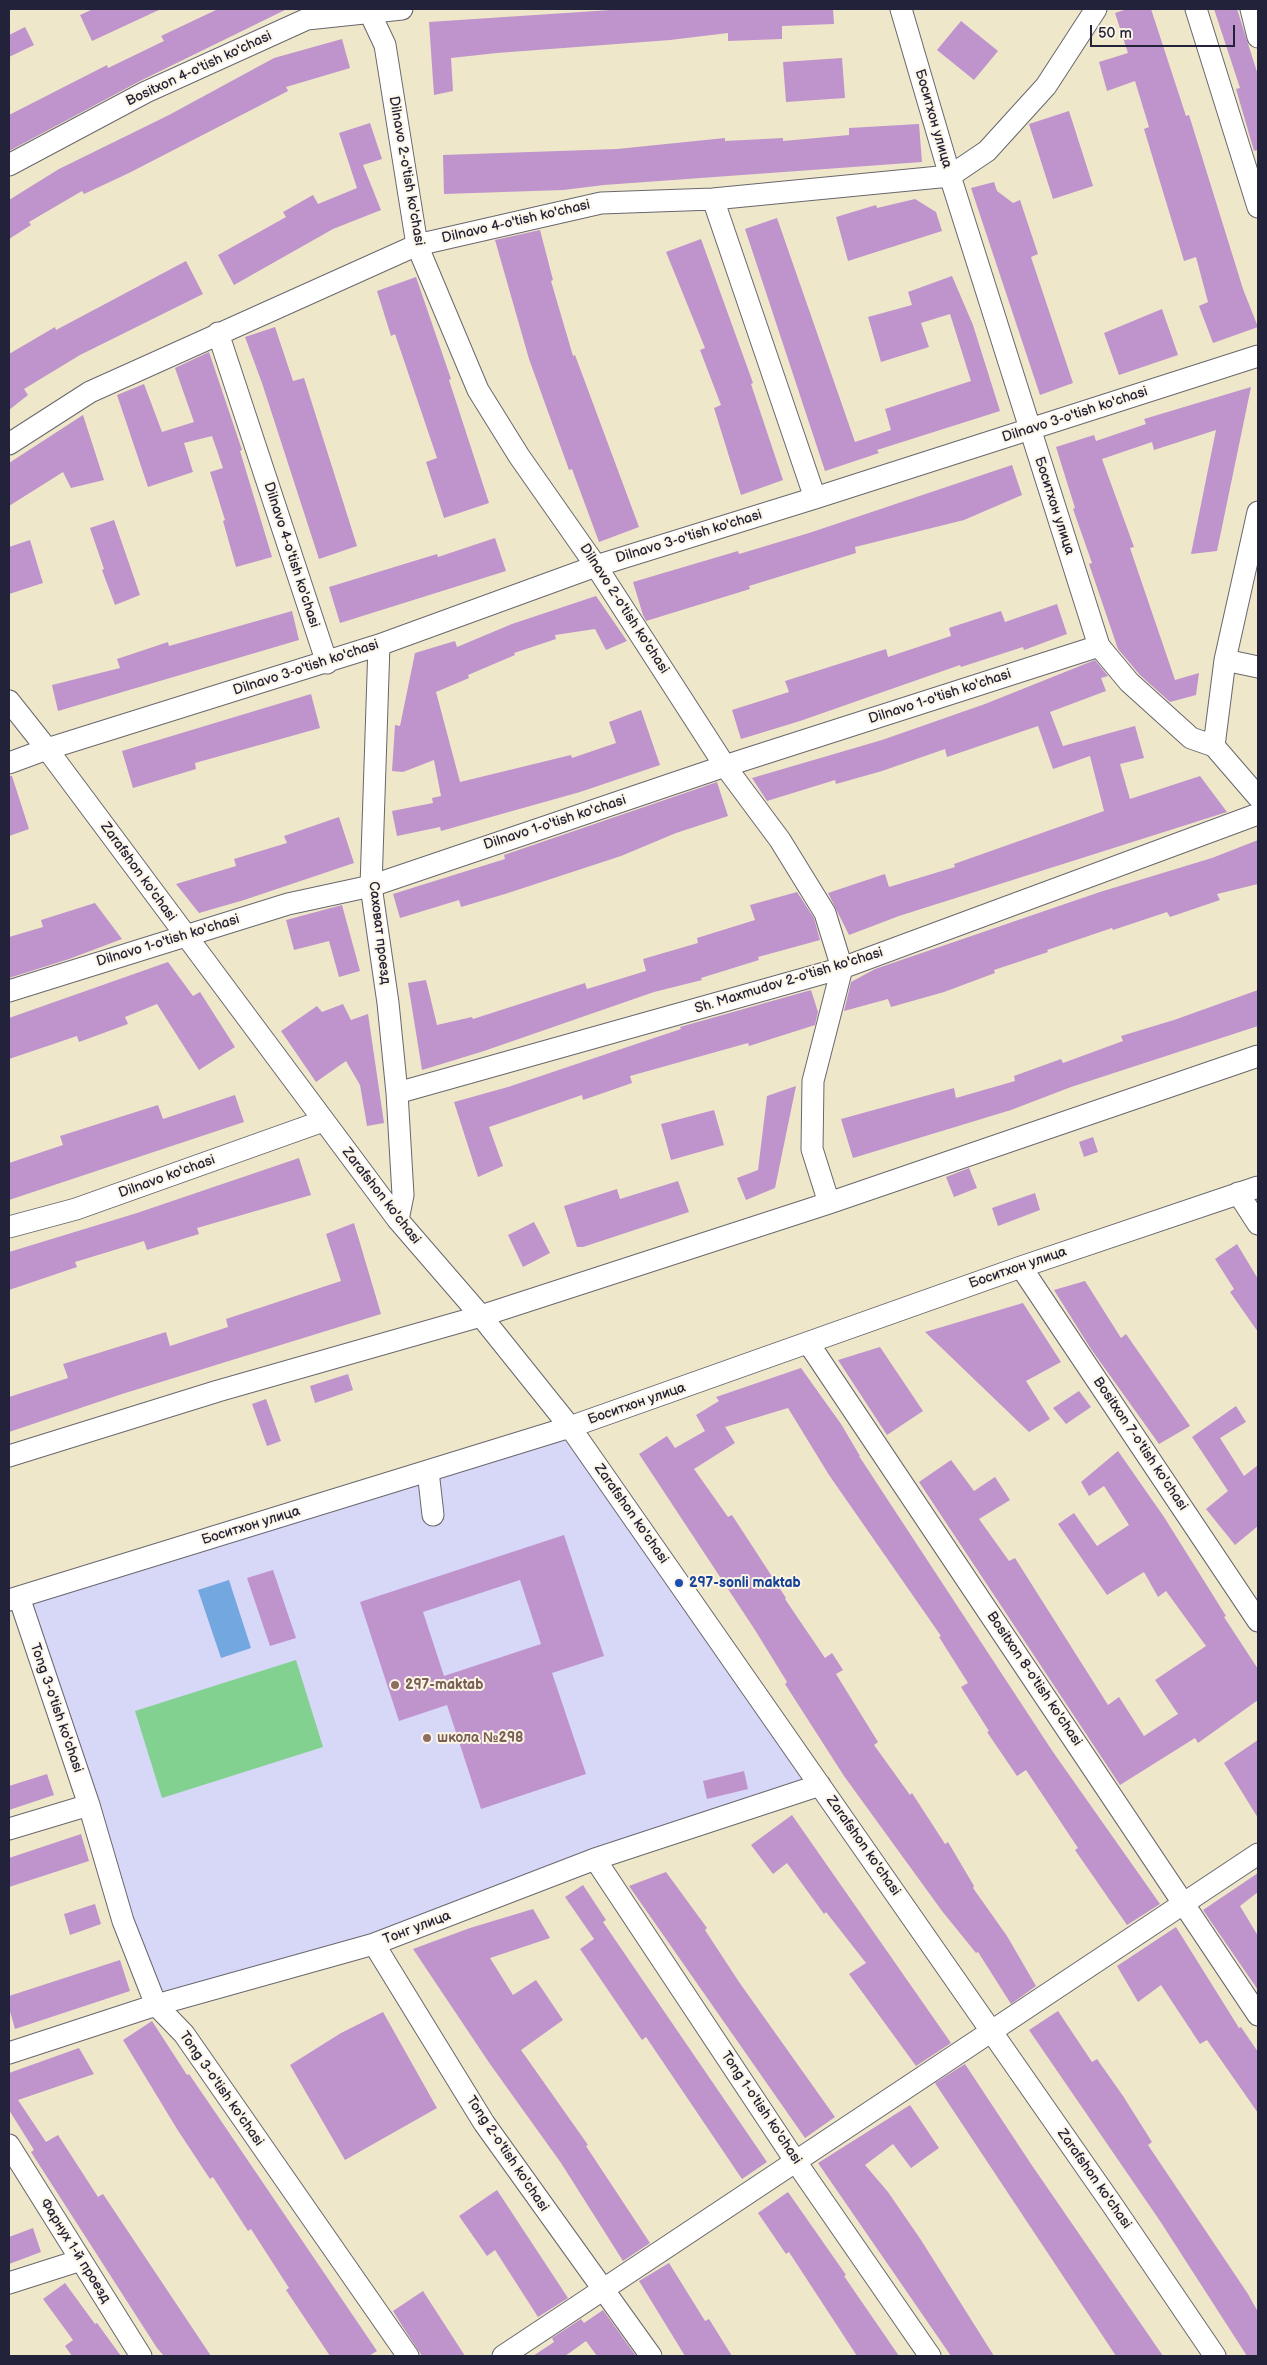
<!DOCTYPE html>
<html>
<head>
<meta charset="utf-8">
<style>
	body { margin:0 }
	#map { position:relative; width:1267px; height:2365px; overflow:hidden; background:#eee7ca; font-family:"Balsamiq Sans",sans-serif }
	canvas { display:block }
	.frame { position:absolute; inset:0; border:10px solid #22223b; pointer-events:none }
	.scale { position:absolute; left:1090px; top:25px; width:145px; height:22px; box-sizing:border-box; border:2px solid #22223b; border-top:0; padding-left:6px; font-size:15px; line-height:18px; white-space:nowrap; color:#22223b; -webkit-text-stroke:4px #fcf5e5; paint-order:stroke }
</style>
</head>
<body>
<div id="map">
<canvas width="1267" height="2365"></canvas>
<div class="frame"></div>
<div class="scale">50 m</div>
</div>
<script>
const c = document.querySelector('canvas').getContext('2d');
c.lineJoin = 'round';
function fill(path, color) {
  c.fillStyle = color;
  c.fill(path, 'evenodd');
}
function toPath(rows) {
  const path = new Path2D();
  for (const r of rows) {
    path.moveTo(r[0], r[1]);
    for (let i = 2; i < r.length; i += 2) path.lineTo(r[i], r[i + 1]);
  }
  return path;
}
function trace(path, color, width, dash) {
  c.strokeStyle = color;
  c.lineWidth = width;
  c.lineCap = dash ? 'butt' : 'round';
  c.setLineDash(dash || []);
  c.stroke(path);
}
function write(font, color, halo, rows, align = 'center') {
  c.font = font + ' "Balsamiq Sans",sans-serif';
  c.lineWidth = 4;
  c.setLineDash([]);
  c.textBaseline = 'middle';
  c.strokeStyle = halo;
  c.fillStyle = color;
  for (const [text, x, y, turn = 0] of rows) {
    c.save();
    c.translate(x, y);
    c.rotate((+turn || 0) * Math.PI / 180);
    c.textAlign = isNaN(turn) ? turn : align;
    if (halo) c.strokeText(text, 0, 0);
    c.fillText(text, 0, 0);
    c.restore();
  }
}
fill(toPath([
	[570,1427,820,1785,374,1944,156,2005,19,1597]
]), '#d7d7f8');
fill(toPath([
	[296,1660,323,1747,162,1798,135,1711]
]), '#82d190');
fill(toPath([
	[229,1580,251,1648,221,1658,198,1590]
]), '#73a7e0');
fill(toPath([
	[93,9,161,9,92,41,80,15],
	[218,9,287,9,140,81,9,151,9,115,107,65,108,68,164,41,161,36],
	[626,9,833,9,834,24,782,26,782,39,728,41,728,33,670,40,497,53,451,58,453,91,434,95,429,22],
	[1127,9,1151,9,1186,116,1189,115,1243,289,1258,327,1213,343,1199,306,1208,302,1196,257,1184,261,1144,129,1149,127,1135,81,1107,91,1099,62,1128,53,1115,13],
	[1214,9,1237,9,1258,75,1258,150,1254,151,1236,89,1240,88],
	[961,21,998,51,974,80,937,50],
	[25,27,34,45,9,57,9,35],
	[342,39,350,68,286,87,288,91,129,173,84,194,82,191,29,222,31,225,9,239,9,200,59,169,169,115,274,58],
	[842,58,845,98,786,102,783,62],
	[1069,111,1093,186,1053,199,1029,124],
	[370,123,382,159,363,165,381,210,333,229,234,285,218,255,286,217,283,212,313,195,318,204,357,188,339,133],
	[919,124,922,162,604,185,563,190,444,194,443,155,617,149,725,138,725,141,783,138,783,141,849,135,849,128],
	[994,182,997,191,1013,203,1020,200,1038,254,1031,257,1073,383,1040,395,971,188],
	[915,199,936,212,942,231,848,261,836,217,876,205,877,208],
	[777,218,855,442,891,430,885,409,971,381,950,314,921,323,929,347,881,362,868,317,912,305,908,292,952,276,973,325,1000,411,877,450,879,453,825,471,745,229],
	[540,230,553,280,551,281,573,356,575,355,639,527,599,542,572,469,569,470,529,359,495,240],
	[701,239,753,383,751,384,783,480,741,495,714,408,721,405,700,350,705,348,666,252],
	[186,261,203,294,80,355,24,389,28,395,9,410,9,354,55,327,56,330],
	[416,277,451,379,449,380,489,503,444,518,426,462,437,458,395,334,391,336,377,291],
	[1162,309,1178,355,1119,375,1104,333],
	[275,327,293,381,304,378,357,546,319,559,262,383,245,337],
	[209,352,242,450,240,451,272,557,236,567,223,521,225,520,210,472,223,468,212,436,184,443,193,472,148,487,117,395,144,384,162,432,194,422,175,368],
	[1251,387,1217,551,1191,554,1216,430,1154,450,1152,442,1102,459,1134,547,1130,548,1175,680,1199,673,1196,695,1170,702,1140,675,1118,649,1089,564,1092,563,1073,509,1075,508,1056,447,1094,435,1096,441,1146,424,1144,419],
	[83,415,104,480,71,488,63,472,9,506,9,463],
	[1012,465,1022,495,964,520,855,547,856,553,749,586,750,589,646,621,643,615,633,582,738,551,739,554,809,533],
	[114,520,140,595,115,605,102,570,104,569,90,528],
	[495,538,506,571,340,623,329,587,437,554,438,557],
	[30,540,43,583,9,594,9,547],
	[596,596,627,641,606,650,595,629,555,635,556,639,514,653,515,655,468,675,469,678,436,692,460,782,571,755,572,758,616,743,609,722,641,710,660,765,580,792,441,831,440,827,397,836,392,811,433,803,432,798,441,796,434,760,403,772,392,771,395,725,400,726,415,653,455,641,457,647,512,624],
	[1057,604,1067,634,1024,650,1023,647,961,667,960,665,800,721,741,739,732,710,789,692,785,681,886,649,888,657,951,636,949,628,1001,611,1005,622],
	[292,611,299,640,58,711,52,685,120,668,117,659,168,642,169,646],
	[1095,660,1108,676,1101,678,1106,691,1050,712,1063,746,1135,726,1144,758,1120,764,1130,799,1200,776,1227,812,899,916,849,935,828,893,885,874,889,887,955,867,954,864,1104,811,1090,756,1053,769,1038,726,947,757,945,749,882,771,836,784,835,780,767,801,752,778,882,740,985,704],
	[311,694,320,728,195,763,196,769,133,788,122,751],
	[9,776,12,776,29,829,9,836],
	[717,782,728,816,676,833,621,856,505,894,461,907,459,900,400,918,393,894,505,859,504,855],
	[339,817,354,863,244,900,199,913,176,884,236,866,234,859,287,843,284,836],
	[1258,840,1258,884,1217,894,1220,900,1170,917,1167,912,1113,930,1112,928,1047,950,1048,952,994,970,995,973,944,992,891,1007,888,999,844,1011,851,982,875,969,1100,892,1212,858],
	[797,892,814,918,820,940,758,957,759,960,701,978,702,980,654,992,484,1051,422,1070,408,983,426,980,437,1025,472,1017,473,1019,585,983,587,989,646,971,643,959,698,943,697,938,755,920,750,905],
	[95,903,122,939,69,959,9,978,9,937,43,927,41,920],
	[342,905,360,971,339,977,329,941,294,950,286,920],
	[168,962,193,996,200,992,235,1047,199,1070,157,1004,125,1017,128,1024,79,1042,77,1036,9,1059,9,1018],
	[811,990,818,1012,815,1025,749,1046,748,1043,630,1076,632,1083,583,1100,582,1095,489,1127,503,1166,478,1177,454,1102,508,1087,681,1029,680,1027],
	[1258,990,1258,1026,1071,1087,1011,1110,853,1158,841,1119,954,1088,956,1098,1015,1081,1014,1076,1061,1059,1063,1063,1123,1041,1121,1036,1174,1020],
	[343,1004,351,1020,368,1014,384,1123,367,1126,360,1085,346,1061,316,1082,281,1031,317,1006,322,1012],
	[796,1086,775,1188,746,1200,737,1178,758,1170,767,1096],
	[235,1095,244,1122,9,1200,9,1163,63,1145,60,1136,158,1105,163,1119],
	[714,1110,724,1145,671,1160,661,1124],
	[1093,1137,1098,1152,1084,1157,1079,1142],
	[299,1158,311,1195,197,1228,199,1234,147,1250,144,1241,75,1262,77,1267,9,1290,9,1252,137,1213],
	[969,1168,977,1188,954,1197,946,1177],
	[678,1181,689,1212,583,1247,577,1247,564,1206,617,1189,620,1199],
	[1035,1193,1040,1210,998,1226,992,1208],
	[534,1222,550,1253,523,1267,508,1235],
	[354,1223,381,1314,122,1394,9,1432,9,1397,68,1378,63,1364,166,1332,170,1346,228,1327,226,1319,341,1281,326,1234],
	[1237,1244,1258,1279,1258,1332,1230,1292,1234,1289,1215,1259],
	[1085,1281,1121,1338,1126,1334,1190,1426,1159,1444,1091,1349,1054,1290],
	[1023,1303,1061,1362,1026,1381,1050,1419,1029,1432,925,1332],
	[880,1347,923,1411,887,1435,838,1360],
	[801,1368,841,1424,860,1456,859,1456,1053,1752,1160,1904,1127,1925,1075,1850,1078,1848,1026,1770,1017,1776,987,1732,989,1731,961,1687,968,1683,939,1637,941,1636,829,1475,788,1408,725,1427,735,1443,694,1469,728,1517,732,1515,786,1598,785,1599,825,1658,832,1653,843,1670,836,1674,878,1742,874,1745,910,1795,912,1793,945,1844,948,1842,974,1886,973,1888,1007,1936,1036,1986,1011,2004,978,1952,976,1953,942,1911,844,1776,785,1684,787,1682,755,1630,639,1454,667,1436,675,1448,705,1431,696,1415,719,1401,716,1397],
	[348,1374,353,1390,315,1403,310,1386],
	[1079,1391,1091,1407,1066,1424,1053,1408],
	[266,1399,281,1441,267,1446,252,1404],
	[1236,1406,1246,1422,1220,1438,1244,1476,1258,1465,1258,1526,1235,1545,1206,1509,1228,1491,1192,1437],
	[1118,1451,1164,1517,1226,1616,1224,1617,1258,1669,1258,1700,1198,1743,1195,1738,1120,1785,919,1482,951,1460,974,1491,995,1477,1010,1500,979,1519,1009,1561,1015,1558,1108,1705,1119,1697,1144,1736,1178,1714,1155,1680,1206,1646,1166,1591,1158,1597,1144,1572,1107,1595,1058,1524,1074,1513,1097,1546,1129,1525,1104,1486,1089,1496,1081,1482],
	[564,1535,604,1656,552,1673,586,1774,481,1809,447,1705,399,1721,360,1602],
	[520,1580,541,1644,444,1676,423,1612],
	[273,1570,296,1638,270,1646,247,1578],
	[1258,1740,1258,1818,1224,1763],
	[744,1771,748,1789,707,1799,703,1781],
	[47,1774,54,1795,9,1810,9,1786],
	[792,1815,951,2043,916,2066,849,1974,866,1963,826,1912,824,1914,787,1863,773,1874,751,1845],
	[81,1834,89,1861,9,1887,9,1858],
	[666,1872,707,1928,705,1930,739,1982,835,2117,805,2138,629,1886],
	[1258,1873,1258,1892,1240,1906,1258,1936,1258,1990,1203,1910],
	[583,1885,606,1920,603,1922,767,2162,742,2179,646,2037,642,2040,580,1949,594,1939,565,1897],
	[95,1904,101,1924,70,1935,64,1914],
	[533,1909,550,1938,490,1958,513,1995,536,1980,563,2020,521,2050,588,2145,586,2146,650,2243,623,2261,561,2163,490,2064,413,1949,470,1928],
	[1176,1927,1239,2028,1241,2027,1258,2052,1258,2113,1207,2040,1200,2044,1161,1985,1138,2002,1117,1966],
	[120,1960,130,1991,15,2029,9,2008,9,1996],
	[1058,2011,1092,2062,1097,2059,1123,2096,1152,2142,1148,2145,1248,2294,1258,2312,1258,2356,1247,2356,1160,2221,1029,2030],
	[383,2012,437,2108,345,2160,290,2065,341,2033],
	[152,2021,187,2075,189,2074,215,2112,377,2351,369,2356,330,2356,286,2290,289,2288,251,2229,248,2231,213,2177,210,2179,177,2129,123,2040],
	[79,2048,94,2074,18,2100,46,2142,58,2135,98,2197,103,2194,211,2356,164,2356,157,2348,31,2152,34,2150,9,2110,9,2073],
	[965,2064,1031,2164,1163,2356,1116,2356,935,2083],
	[910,2105,939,2148,911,2168,893,2144,865,2165,888,2192,921,2240,994,2356,951,2356,818,2163],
	[497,2190,568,2298,538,2317,495,2250,487,2256,459,2216],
	[788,2192,846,2275,844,2276,899,2356,857,2356,789,2252,786,2254,758,2213],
	[33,2228,41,2252,9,2264,9,2237],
	[669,2263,705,2321,709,2319,732,2356,685,2356,639,2281],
	[65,2283,95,2324,97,2323,121,2356,72,2356,65,2346,73,2340,43,2299],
	[423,2291,465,2356,422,2356,403,2327,393,2311],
	[603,2310,636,2356,597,2356,586,2341,565,2356,533,2356,554,2342,552,2338,581,2319,584,2323]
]), '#bf94cc');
const minor = toPath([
	[368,9,385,45,417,245,478,390,519,456,596,566,725,766,780,840,825,913,842,968,813,1081,812,1149,829,1203],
	[901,9,950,176,1099,646,1129,682,1191,738,1214,746,1258,797],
	[1196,9,1258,207],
	[1251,9,1258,37],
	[9,165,146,92,307,19,402,9],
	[713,199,815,498],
	[218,333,327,663],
	[9,444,90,392,417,245,601,203,713,199,950,176,987,151,1046,86,1096,9],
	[379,645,371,886,388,1003,397,1093,403,1195,398,1220],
	[1225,660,1258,667],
	[9,701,47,749,398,1220,481,1316,570,1427,1111,2203,1215,2356],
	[1214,746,1225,660,1258,512],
	[9,763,47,749,379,645,596,566,815,498,1258,356],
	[9,991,288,904,371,886,725,766,1099,646],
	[397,1093,842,968,1258,814],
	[1238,1193,1258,1224],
	[9,1227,76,1209,323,1121],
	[1021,1267,1258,1621],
	[809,1344,1258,2015],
	[9,1456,218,1391,481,1316,829,1203,1258,1056],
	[428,1471,433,1515],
	[19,1597,89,1805,123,1921,156,2005,184,2034,408,2356],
	[9,1600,570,1427,1021,1267,1258,1187],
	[9,1829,89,1805],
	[595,1859,796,2162,930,2356],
	[374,1944,484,2123,651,2356],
	[9,2053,156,2005,374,1944,595,1859,820,1785],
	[9,2145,141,2356],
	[9,2283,81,2260],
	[503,2356,1258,1854]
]);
trace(minor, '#69676d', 23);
trace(minor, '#fff', 21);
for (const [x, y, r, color] of [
	[679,1583,5,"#1a4fb4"],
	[395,1685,5,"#8d6e63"],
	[427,1738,5,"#8d6e63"]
]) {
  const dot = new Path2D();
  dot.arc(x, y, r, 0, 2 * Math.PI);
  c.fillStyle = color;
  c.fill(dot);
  trace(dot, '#fcf5e5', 2);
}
write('14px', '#22223b', '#fcf5e5', [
	["Bositxon 4-o'tish ko'chasi",199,69,-25],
	["Боситхон улица",933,119,74],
	["Dilnavo 2-o'tish ko'chasi",406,171,80],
	["Dilnavo 4-o'tish ko'chasi",516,222,-13],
	["Dilnavo 3-o'tish ko'chasi",1075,415,-18],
	["Боситхон улица",1054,506,72],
	["Dilnavo 3-o'tish ko'chasi",689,537,-17],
	["Dilnavo 4-o'tish ko'chasi",291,555,72],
	["Dilnavo 2-o'tish ko'chasi",624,609,57],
	["Dilnavo 3-o'tish ko'chasi",306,668,-18],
	["Dilnavo 1-o'tish ko'chasi",940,697,-18],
	["Dilnavo 1-o'tish ko'chasi",555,823,-18],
	["Zarafshon ko'chasi",138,872,54],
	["Саховат проезд",379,933,83],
	["Dilnavo 1-o'tish ko'chasi",168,941,-17],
	["Sh. Maxmudov 2-o'tish ko'chasi",789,981,-17],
	["Dilnavo ko'chasi",167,1177,-20],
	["Zarafshon ko'chasi",381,1196,52],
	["Боситхон улица",1018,1268,-19],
	["Боситхон улица",637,1404,-19],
	["Bositxon 7-o'tish ko'chasi",1140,1444,56],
	["Zarafshon ko'chasi",631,1514,55],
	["Боситхон улица",251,1526,-17],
	["Bositxon 8-o'tish ko'chasi",1034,1679,56],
	["Tong 3-o'tish ko'chasi",56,1708,71],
	["Zarafshon ko'chasi",863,1846,55],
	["Тонг улица",417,1928,-21],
	["Tong 3-o'tish ko'chasi",221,2089,55],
	["Tong 1-o'tish ko'chasi",761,2108,56],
	["Tong 2-o'tish ko'chasi",507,2154,56],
	["Zarafshon ko'chasi",1094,2179,55],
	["Фарнух 1-й проезд",75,2251,58]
]);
write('bold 14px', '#164399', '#fcf5e5', [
	["297-sonli maktab",689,1583]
], 'left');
write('bold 14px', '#785e54', '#fcf5e5', [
	["297-maktab",405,1685],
	["школа №298",437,1738]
], 'left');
</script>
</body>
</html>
